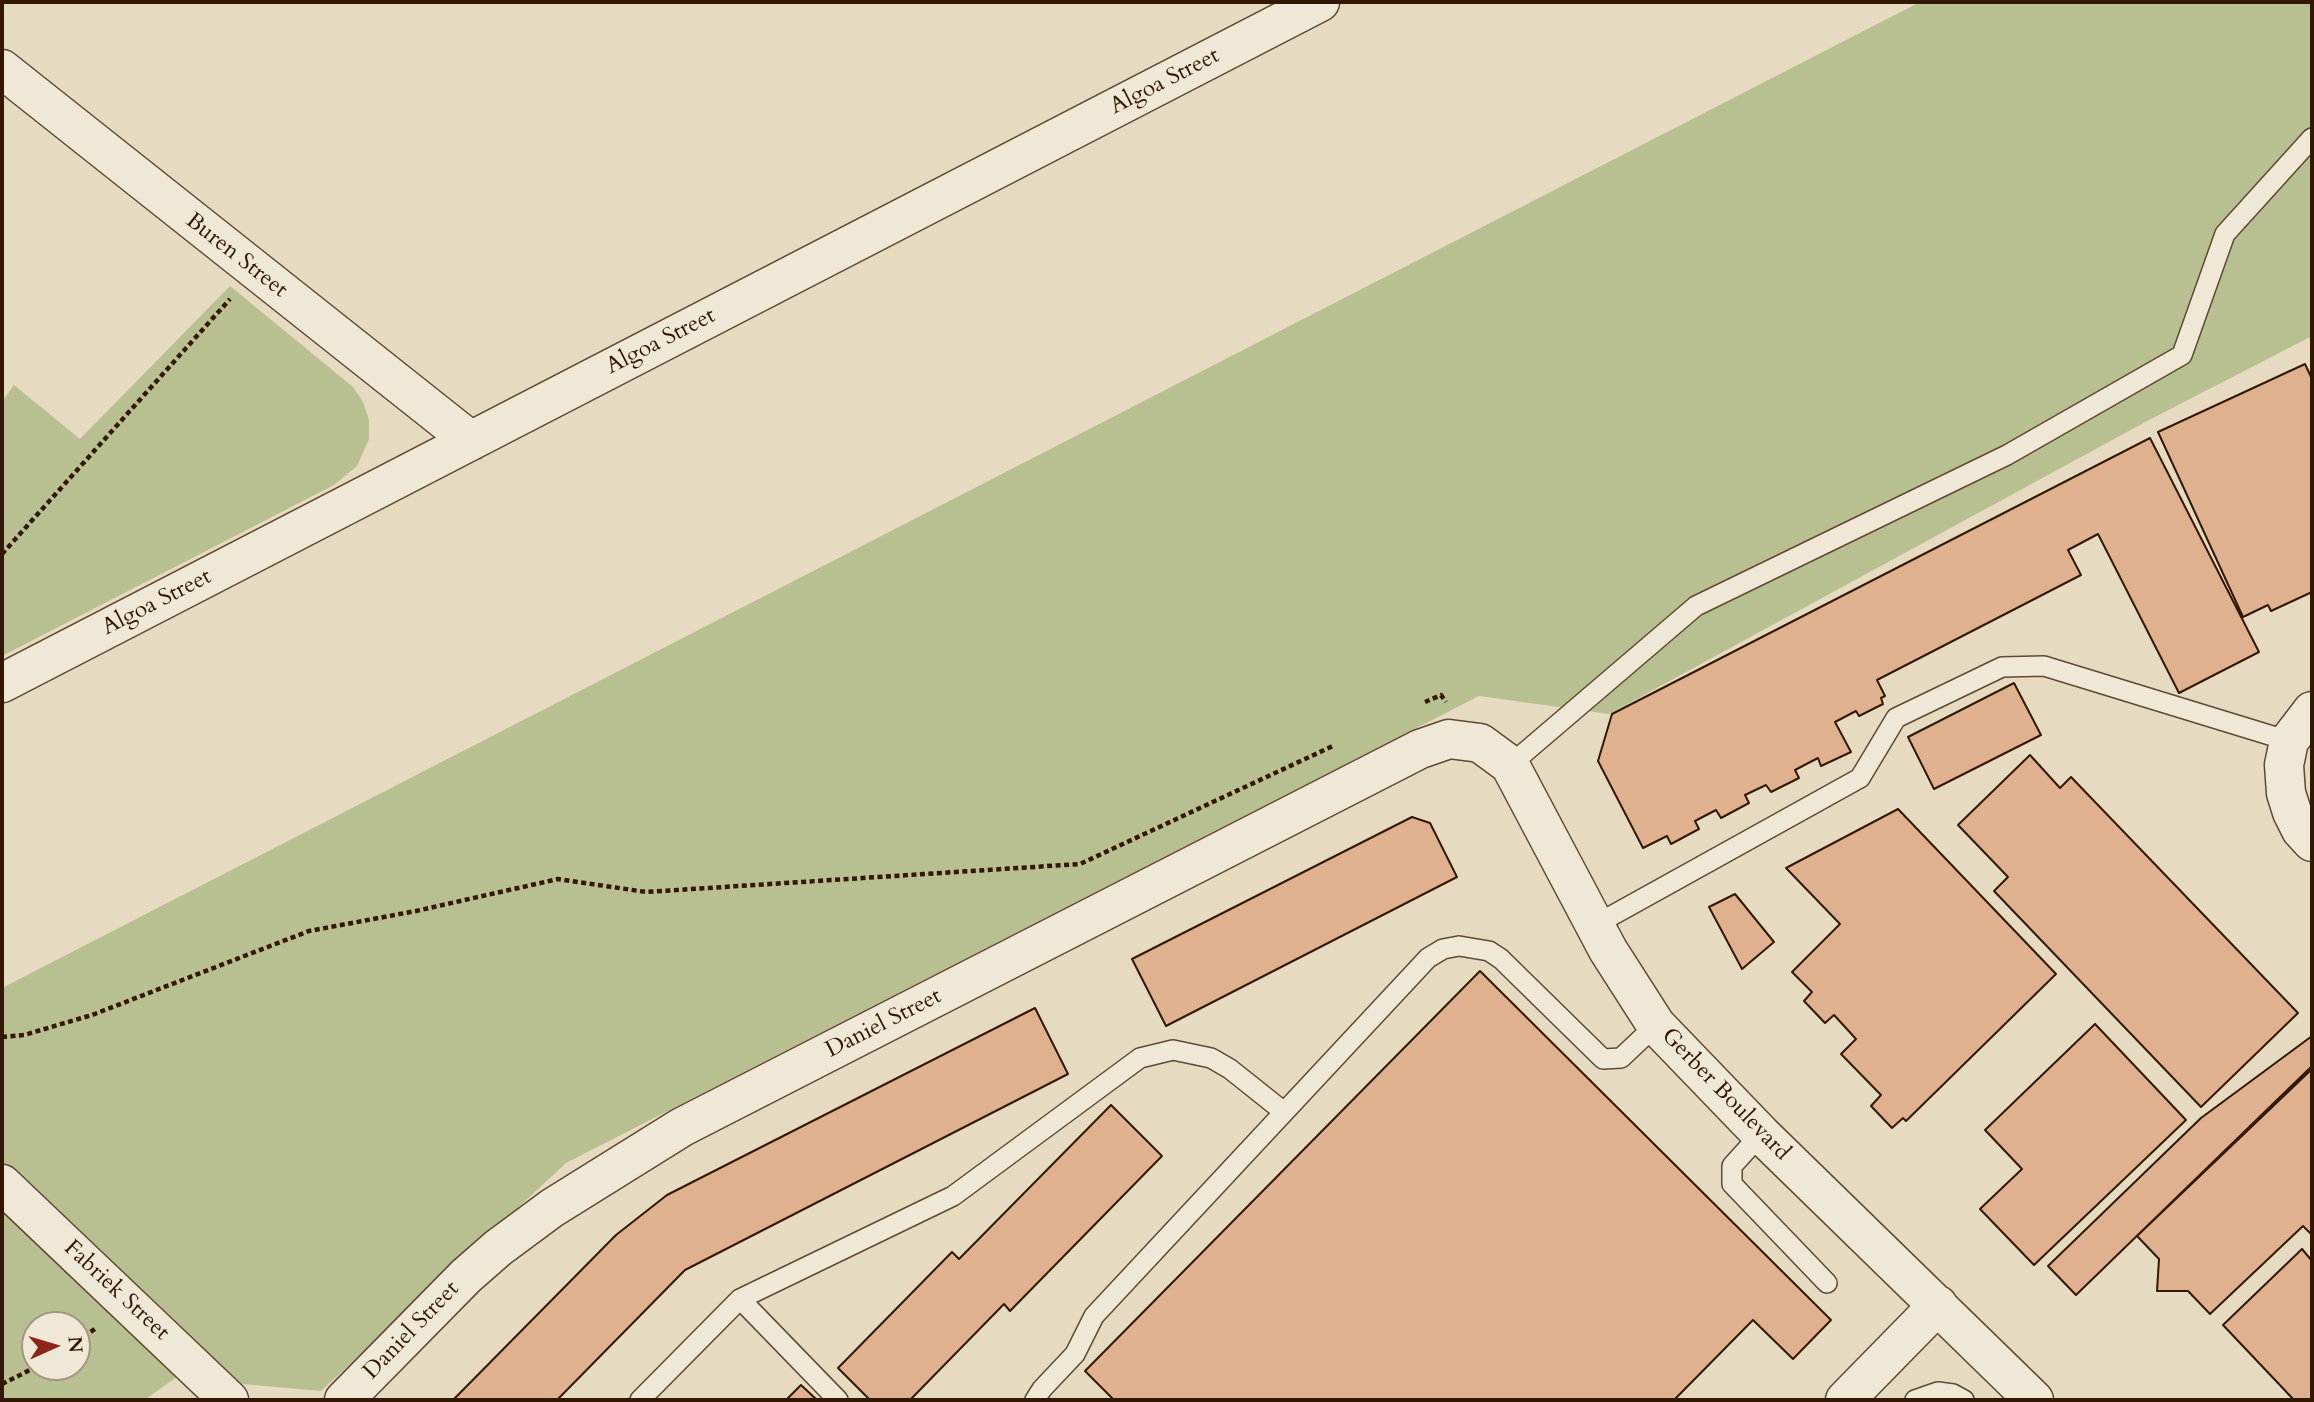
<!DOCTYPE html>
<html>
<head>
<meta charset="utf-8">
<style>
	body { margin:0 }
	#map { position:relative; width:2314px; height:1402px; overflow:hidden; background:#e6dbc0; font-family:Cardo,serif }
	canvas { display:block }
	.frame { position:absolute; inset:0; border:4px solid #321802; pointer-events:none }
	.north { position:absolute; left:21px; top:1311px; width:70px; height:70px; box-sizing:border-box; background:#efe8d6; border:2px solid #a39581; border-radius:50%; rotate:86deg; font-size:19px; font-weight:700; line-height:28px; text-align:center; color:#321802 }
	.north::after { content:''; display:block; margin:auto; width:24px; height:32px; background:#8f2418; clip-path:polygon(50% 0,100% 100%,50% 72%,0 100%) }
</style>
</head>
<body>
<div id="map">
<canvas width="2314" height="1402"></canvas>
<div class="frame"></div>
<div class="north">N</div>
</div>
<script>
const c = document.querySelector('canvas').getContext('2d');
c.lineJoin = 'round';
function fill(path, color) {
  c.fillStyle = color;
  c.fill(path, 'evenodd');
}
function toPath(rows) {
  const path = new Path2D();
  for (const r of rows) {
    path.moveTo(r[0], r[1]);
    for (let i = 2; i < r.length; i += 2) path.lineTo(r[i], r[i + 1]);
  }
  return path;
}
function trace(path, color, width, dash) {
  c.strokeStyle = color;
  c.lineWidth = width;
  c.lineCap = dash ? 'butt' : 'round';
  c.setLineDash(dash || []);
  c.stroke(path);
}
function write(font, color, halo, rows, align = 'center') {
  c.font = font + ' Cardo,serif';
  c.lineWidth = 6;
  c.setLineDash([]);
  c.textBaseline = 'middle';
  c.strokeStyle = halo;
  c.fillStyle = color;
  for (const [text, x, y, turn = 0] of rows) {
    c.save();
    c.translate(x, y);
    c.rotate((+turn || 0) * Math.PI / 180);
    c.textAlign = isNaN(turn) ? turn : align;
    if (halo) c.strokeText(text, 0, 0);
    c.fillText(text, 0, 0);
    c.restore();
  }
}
fill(toPath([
	[1920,2,2312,2,2312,336,2149,420,1609,714,1479,696,566,1163,321,1391,175,1378,145,1400,2,1400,2,988],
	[35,1325,77,1325,77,1367,35,1367],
	[230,286,353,387,363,402,369,420,369,439,357,466,334,485,2,656,2,402,14,385,80,439]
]), '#b8bf90');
const building = toPath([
	[2305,364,2312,379,2312,592,2271,611,2268,605,2243,617,2158,432,2305,364],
	[2150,438,2259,652,2179,693,2098,534,2068,550,2081,575,1877,680,1885,696,1881,698,1883,704,1859,716,1856,711,1835,722,1851,752,1821,766,1818,758,1795,770,1799,778,1771,792,1766,785,1745,795,1749,803,1721,818,1716,810,1695,821,1699,829,1671,844,1667,836,1643,848,1598,761,1612,714,2150,438],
	[2014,683,2041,735,1934,789,1908,737,2014,683],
	[2030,755,2060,788,2071,777,2298,1013,2201,1107,1994,891,2008,877,1958,825,2030,755],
	[1898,809,2056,974,1906,1121,1903,1118,1892,1128,1871,1106,1881,1095,1841,1054,1856,1039,1834,1015,1825,1023,1804,1001,1812,992,1792,972,1840,924,1786,868,1898,809],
	[1412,817,1430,823,1457,877,1166,1026,1132,959,1412,817],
	[1735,894,1774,942,1742,969,1709,907,1735,894],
	[1480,971,1831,1320,1793,1359,1753,1320,1674,1400,1114,1400,1085,1371,1480,971],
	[1035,1008,1068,1074,685,1270,557,1400,453,1400,616,1235,667,1195,1035,1008],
	[2095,1024,2186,1120,2034,1265,1980,1209,2022,1169,1985,1130,2095,1024],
	[2312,1036,2312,1066,2076,1295,2048,1266,2201,1118,2312,1036],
	[2312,1069,2312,1235,2303,1226,2210,1314,2188,1291,2157,1291,2159,1259,2137,1236,2312,1069],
	[1111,1105,1162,1156,1010,1311,1004,1304,910,1400,870,1400,838,1368,952,1252,959,1259,1111,1105],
	[2302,1249,2312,1261,2312,1400,2294,1400,2223,1325,2302,1249],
	[801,1385,817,1400,786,1400,801,1385]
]);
fill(building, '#e0b18f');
trace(building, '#321802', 2);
const lane = toPath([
	[1510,765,1696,606,2007,455,2182,355,2225,234,2312,138],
	[1595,925,1860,778,1896,718,2002,667,2044,666,2289,741],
	[1761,1134,1732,1166,1732,1184,1827,1283],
	[740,1299,838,1400],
	[640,1400,740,1299,953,1196,1140,1058,1173,1050,1211,1058,1230,1069,1284,1112],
	[1035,1400,1042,1389,1075,1354,1094,1316,1428,958,1443,949,1459,946,1489,951,1501,959,1603,1059,1621,1058,1656,1025],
	[1915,1400,1938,1392,1953,1394,1964,1400]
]);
const street = toPath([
	[2,69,471,441],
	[2,683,1320,2],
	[2312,711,2289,741,2284,765,2286,793,2292,812,2301,830,2312,842],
	[2,1184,229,1400],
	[344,1400,466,1276,498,1248,552,1208,682,1127,1420,749,1449,739,1480,743,1510,765,1608,950,1656,1025,1761,1134,2034,1400],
	[1845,1400,1938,1305]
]);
trace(lane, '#5f4932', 22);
trace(street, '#5f4932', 41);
trace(toPath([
	[2,554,230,299],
	[1425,702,1441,695,1446,702],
	[2,1037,24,1035,92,1015,309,931,416,911,558,879,646,892,1080,864,1335,745],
	[77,1342,96,1328],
	[2,1384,36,1367]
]), '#321802', 4.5, [5, 3.5]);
trace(lane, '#efe8d6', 19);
trace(street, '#efe8d6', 38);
write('23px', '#321802', '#efe8d6', [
	["Algoa Street",1165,82,-27],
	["Buren Street",236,256,38],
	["Algoa Street",661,342,-27],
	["Algoa Street",157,603,-27],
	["Daniel Street",884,1024,-27],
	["Gerber Boulevard",1725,1095,46],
	["Fabriek Street",116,1291,43],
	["Daniel Street",412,1331,-46]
]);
</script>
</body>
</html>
